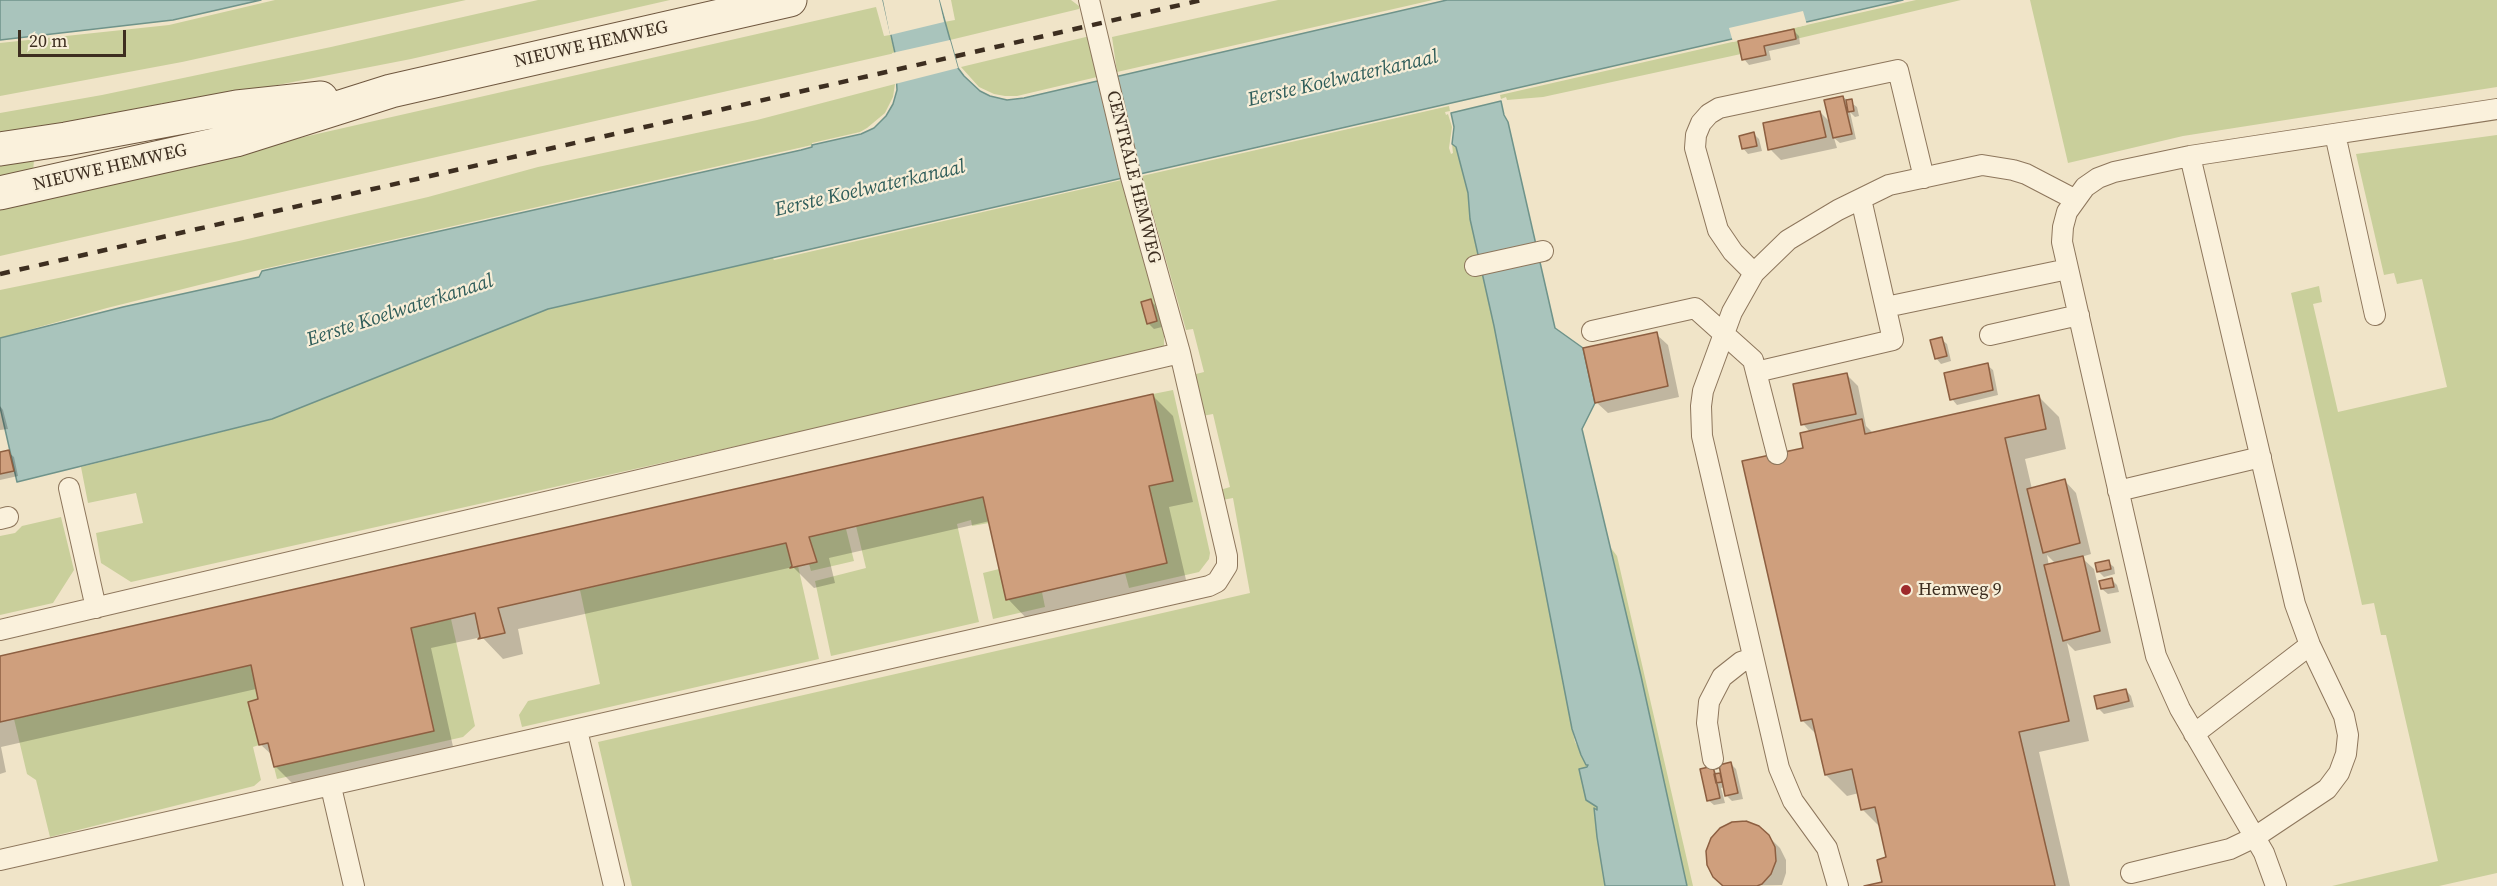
<!DOCTYPE html>
<html>
<head>
<meta charset="utf-8">
<style>
	body { margin:0 }
	#map { position:relative; width:2497px; height:886px; overflow:hidden; background:#f0e4c8; font-family:"Source Serif 4",serif }
	canvas { display:block }
	.scale { position:absolute; left:18px; top:30px; width:108px; height:27px; box-sizing:border-box; border:3px solid #3d2e20; border-top:0; padding-left:8px; font-size:18px; line-height:21px; white-space:nowrap; color:#3d2e20; -webkit-text-stroke:4px #f7eed8; paint-order:stroke }
</style>
</head>
<body>
<div id="map">
<canvas width="2497" height="886"></canvas>
<div class="scale">20 m</div>
</div>
<script>
const c = document.querySelector('canvas').getContext('2d');
c.lineJoin = 'round';
function fill(path, color) {
  c.fillStyle = color;
  c.fill(path, 'evenodd');
}
function toPath(rows) {
  const path = new Path2D();
  for (const r of rows) {
    path.moveTo(r[0], r[1]);
    for (let i = 2; i < r.length; i += 2) path.lineTo(r[i], r[i + 1]);
  }
  return path;
}
function trace(path, color, width, dash) {
  c.strokeStyle = color;
  c.lineWidth = width;
  c.lineCap = dash ? 'butt' : 'round';
  c.setLineDash(dash || []);
  c.stroke(path);
}
function write(font, color, halo, rows, align = 'center') {
  c.font = font + ' "Source Serif 4",serif';
  c.lineWidth = 4.5;
  c.setLineDash([]);
  c.textBaseline = 'middle';
  c.strokeStyle = halo;
  c.fillStyle = color;
  for (const [text, x, y, turn = 0] of rows) {
    c.save();
    c.translate(x, y);
    c.rotate((+turn || 0) * Math.PI / 180);
    c.textAlign = isNaN(turn) ? turn : align;
    if (halo) c.strokeText(text, 0, 0);
    c.fillText(text, 0, 0);
    c.restore();
  }
}
fill(toPath([
	[275,0,466,0,182,62,0,96,0,43,169,25],
	[538,0,670,0,411,59,211,98,165,106,163,103,161,103,161,107,0,137,0,113,102,95,331,47],
	[951,0,1071,0,1079,6,1079,9,950,40,944,22,955,20],
	[1278,0,1433,0,1117,72,1112,37],
	[1916,0,1961,0,1796,39,1793,29,1738,41,1741,54,1543,97,1507,100,1506,97,1501,99,1500,95],
	[2030,0,2497,0,2497,87,2183,136,2068,163],
	[876,7,884,36,890,35,895,53,0,256,0,206],
	[1090,36,1097,77,1017,96,1005,96,994,94,979,87,961,67],
	[895,84,893,97,885,113,867,128,860,132,812,143,812,145,263,269,107,308,0,338,0,290,239,241,428,197,538,167,757,120],
	[1449,106,1450,111,1445,112,1446,115,1448,114,1452,127,1449,148,1451,154,1453,153,1452,144,1456,147,1468,193,1470,219,1494,324,1572,729,1575,742,1588,764,1588,767,1579,769,1597,807,1597,810,1594,809,1597,837,1605,886,632,886,598,742,1250,593,1233,498,1222,500,1220,490,1230,487,1213,414,1202,416,1192,375,1204,372,1193,329,1186,330,1142,176],
	[2497,135,2497,873,2439,886,2332,886,2438,861,2386,635,2381,635,2374,603,2362,605,2291,293,2319,286,2322,302,2313,304,2338,412,2447,387,2422,279,2397,284,2394,273,2384,275,2356,154],
	[34,160,33,172,0,181,0,161],
	[1122,180,1164,334,1164,347,1144,352,1143,355,131,582,101,563,96,533,143,523,136,493,88,503,81,467,272,419,548,309,772,257,774,260],
	[1173,390,1210,553,1209,559,1199,572,1129,588,1125,573,1167,563,1149,486,1173,481,1153,394],
	[983,497,989,523,972,526,971,520,957,524,979,622,831,656,815,581,866,568,856,526],
	[61,517,74,570,53,603,0,615,0,536,15,533,22,526],
	[846,529,854,561,811,571,809,564,817,562,809,537],
	[786,543,792,566,790,568,798,566,819,659,522,727,519,715,528,701,600,684,580,590],
	[1611,548,1617,556,1693,886,1687,886],
	[999,569,1006,600,1042,592,1045,607,993,619,983,573],
	[451,619,475,726,463,737,277,779,274,767,434,731,411,628],
	[251,665,258,699,249,702,259,745,253,747,261,780,254,786,50,837,36,780,27,774,14,719]
]), '#c9cf9b');
const water = toPath([
	[0,0,261,0,173,20,0,40,0,0],
	[883,0,939,0,958,68,964,76,980,91,990,96,1007,100,1024,98,1447,0,1903,0,548,309,272,419,17,482,0,407,0,338,123,307,259,277,262,271,801,150,812,147,812,145,861,134,874,128,886,116,893,104,897,90,895,53,883,0],
	[1501,101,1504,115,1508,122,1555,328,1583,348,1595,403,1582,429,1641,676,1687,886,1605,886,1597,837,1594,808,1597,810,1597,807,1586,800,1579,769,1587,767,1588,765,1586,765,1581,755,1572,729,1494,326,1470,219,1468,193,1456,147,1452,144,1454,127,1451,113,1501,101]
]);
fill(water, '#a9c4bc');
trace(water, '#6f938a', 1.5);
fill(toPath([
	[883,0,939,0,944,22,890,35],
	[1803,11,1807,25,1733,42,1729,28],
	[950,40,958,68,895,84,892,53]
]), '#f0e4c8');
fill(toPath([
	[1793,30,1799,36,1800,44,1769,51,1771,60,1749,65,1744,59,1740,42],
	[1843,97,1857,107,1859,116,1855,117,1850,112,1856,139,1840,143,1834,138,1837,148,1781,160,1770,149,1820,112,1831,123],
	[1754,134,1759,139,1762,151,1748,154,1743,148],
	[1151,301,1156,306,1162,327,1154,329,1148,323],
	[1656,334,1668,345,1679,397,1608,413,1596,402],
	[1941,339,1947,344,1951,361,1941,364,1936,358],
	[1987,365,1993,370,1998,395,1957,405,1952,399],
	[1847,375,1858,386,1866,426,1874,434,2038,396,2059,417,2066,449,2025,459,2032,489,2065,481,2076,493,2091,554,2081,557,2094,569,2111,643,2075,651,2067,643,2089,741,2039,752,2070,886,1871,886,1884,883,1888,858,1881,828,1862,809,1859,793,1847,796,1826,775,1817,735,1802,720,1805,449,1810,432,1803,424],
	[2047,555,2056,564,2049,566],
	[1152,395,1173,416,1193,502,1169,507,1187,584,1028,620,1008,599,990,521,829,558,835,583,814,588,793,567,518,629,523,654,503,659,482,637,431,648,454,751,296,787,275,766,273,756,260,744,260,701,256,689,1,747,6,772,0,774,0,658],
	[0,406,3,410,8,429,0,430],
	[8,452,14,457,18,476,0,480,0,453],
	[2108,562,2114,567,2115,574,2104,577,2098,571],
	[2112,580,2117,585,2119,592,2108,594,2102,589],
	[2126,690,2131,696,2134,707,2104,714,2098,708],
	[1730,763,1736,769,1743,799,1732,801,1727,796,1725,787,1721,788,1725,803,1714,805,1708,800,1712,767,1718,775,1722,774],
	[1768,836,1780,848,1786,860,1786,873,1782,885,1724,886]
]), '#0003');
const building = toPath([
	[1794,29,1796,39,1764,46,1766,55,1742,60,1738,41,1794,29],
	[1843,96,1852,134,1833,138,1824,100,1843,96],
	[1852,99,1854,111,1848,112,1846,100,1852,99],
	[1820,111,1826,137,1768,150,1763,123,1820,111],
	[1754,132,1757,146,1742,149,1739,136,1754,132],
	[1151,299,1157,321,1147,324,1141,302,1151,299],
	[1657,332,1668,386,1595,403,1583,348,1657,332],
	[1942,337,1947,356,1935,359,1930,340,1942,337],
	[1988,363,1993,390,1950,400,1944,373,1988,363],
	[1847,373,1856,414,1801,425,1793,384,1847,373],
	[1153,394,1173,481,1149,486,1167,563,1006,600,983,497,809,537,817,562,790,568,792,566,786,543,498,608,505,633,478,639,480,637,475,613,411,628,434,731,274,767,268,743,259,745,248,702,258,699,251,665,0,722,0,656,1153,394],
	[2039,395,2046,429,2005,438,2069,721,2019,732,2055,886,1864,886,1882,882,1877,860,1886,857,1875,807,1861,810,1852,769,1825,775,1812,719,1801,721,1742,461,1803,448,1800,433,1862,419,1865,434,2039,395],
	[9,450,14,471,0,474,0,452,9,450],
	[2065,479,2080,543,2043,553,2027,489,2065,479],
	[2083,556,2100,631,2063,641,2044,565,2083,556],
	[2109,560,2111,569,2097,572,2095,563,2109,560],
	[2112,578,2114,587,2101,589,2099,581,2112,578],
	[2126,689,2129,701,2097,709,2094,696,2126,689],
	[1731,762,1738,793,1725,796,1719,765,1731,762],
	[1713,766,1720,798,1707,801,1700,769,1713,766],
	[1720,773,1722,782,1716,783,1714,774,1720,773],
	[1746,821,1759,826,1769,835,1775,847,1776,861,1771,874,1762,884,1757,886,1723,886,1713,877,1707,865,1706,851,1711,838,1720,828,1732,822,1746,821]
]);
fill(building, '#cf9f7d');
trace(building, '#8d5f41', 1.5);
const lane = toPath([
	[2335,134,2375,315],
	[1475,266,1543,251],
	[1754,273,1733,252,1718,230,1695,148,1696,135,1701,123,1709,114,1719,108,1898,70,1924,178],
	[1886,307,2068,269],
	[1592,331,1695,308,1753,360,1777,454],
	[1990,335,2079,315],
	[1756,372,1893,340,1861,199],
	[69,488,96,608],
	[2118,491,2261,457],
	[0,519,8,517],
	[0,630,1180,353],
	[577,730,614,886],
	[2194,734,2310,645],
	[1713,759,1707,723,1709,702,1722,677,1741,662,1753,658],
	[331,787,354,886],
	[0,860,1209,586,1217,582,1227,566,1227,556,1180,353,1131,177,1089,0],
	[2131,873,2230,849,2255,837,2327,789,2339,773,2346,754,2348,735,2344,716,2310,645,2295,604,2190,156],
	[1838,886,1827,848,1793,801,1779,768,1702,436,1701,406,1703,391,1732,312,1754,273,1788,240,1838,210,1889,185,1982,165,2013,170,2026,174,2074,199],
	[2276,886,2264,853,2180,709,2156,656,2062,242,2063,227,2067,212,2085,187,2098,178,2114,172,2190,156,2497,109]
]);
const secondary = toPath([
	[0,149,66,139,237,107,321,98],
	[0,193,236,140,391,91,790,0]
]);
trace(lane, '#8d765c', 22);
trace(secondary, '#6f573f', 35);
trace(lane, '#faf1dc', 20);
trace(secondary, '#faf1dc', 33);
trace(toPath([
	[0,274,1202,0]
]), '#3d2e20', 4.5, [10, 10]);
for (const [x, y, r, color] of [
	[1906,590,6,"#9e2a2b"]
]) {
  const dot = new Path2D();
  dot.arc(x, y, r, 0, 2 * Math.PI);
  c.fillStyle = color;
  c.fill(dot);
  trace(dot, '#f7eed8', 2);
}
write('18px', '#3d2e20', '#f7eed8', [
	["NIEUWE HEMWEG",591,45,-13],
	["NIEUWE HEMWEG",110,168,-13],
	["CENTRALE HEMWEG",1133,177,76]
]);
write('18px', '#3d2e20', '#f7eed8', [
	["Hemweg 9",1918,590]
], 'left');
write('italic 20px', '#2f5d5a', '#f7eed8', [
	["Eerste Koelwaterkanaal",1343,79,-13],
	["Eerste Koelwaterkanaal",870,189,-13],
	["Eerste Koelwaterkanaal",400,311,-18]
]);
</script>
</body>
</html>
